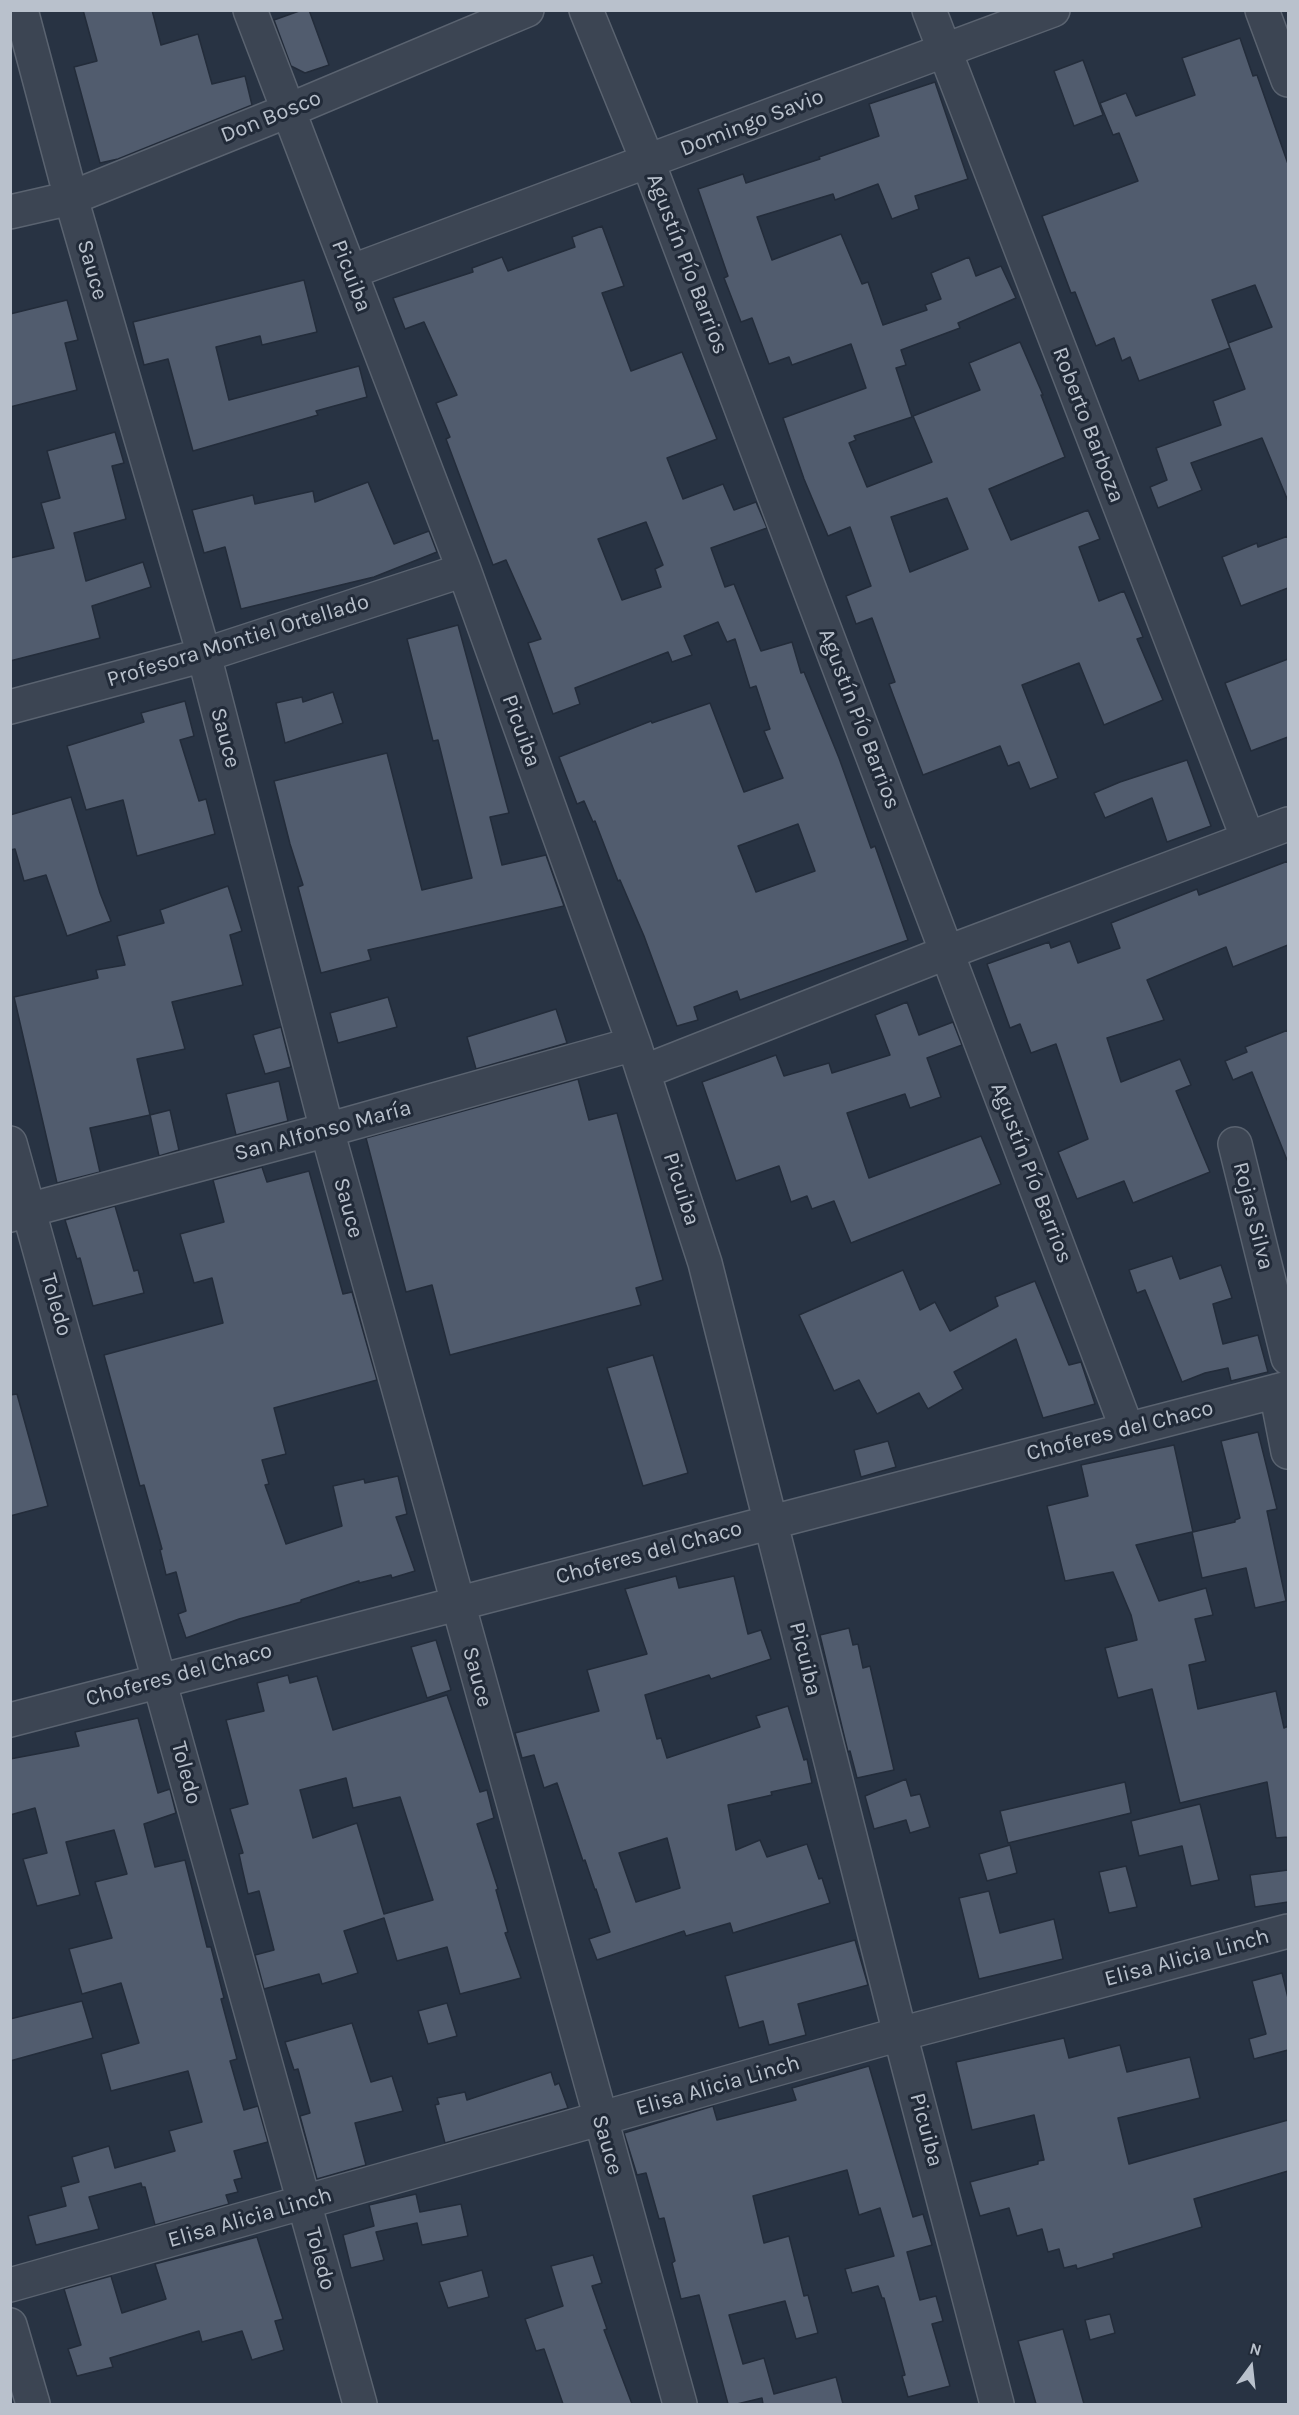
<!DOCTYPE html>
<html>
<head>
<meta charset="utf-8">
<style>
	body { margin:0 }
	#map { position:relative; width:1299px; height:2415px; overflow:hidden; background:#283343; font-family:Karla,sans-serif }
	canvas { display:block }
	.frame { position:absolute; inset:0; border:12px solid #b9c1cc; pointer-events:none }
	.north { position:absolute; left:1221px; top:2337px; width:60px; height:60px; -webkit-text-stroke:4px #212a38; paint-order:stroke; rotate:15deg; font-size:16px; font-weight:700; line-height:24px; text-align:center; color:#b9c1cc }
	.north::after { content:''; display:block; margin:auto; width:21px; height:27px; background:#b9c1cc; clip-path:polygon(50% 0,100% 100%,50% 72%,0 100%) }
</style>
</head>
<body>
<div id="map">
<canvas width="1299" height="2415"></canvas>
<div class="frame"></div>
<div class="north">N</div>
</div>
<script>
const c = document.querySelector('canvas').getContext('2d');
c.lineJoin = 'round';
function fill(path, color) {
  c.fillStyle = color;
  c.fill(path, 'evenodd');
}
function toPath(rows) {
  const path = new Path2D();
  for (const r of rows) {
    path.moveTo(r[0], r[1]);
    for (let i = 2; i < r.length; i += 2) path.lineTo(r[i], r[i + 1]);
  }
  return path;
}
function trace(path, color, width, dash) {
  c.strokeStyle = color;
  c.lineWidth = width;
  c.lineCap = dash ? 'butt' : 'round';
  c.setLineDash(dash || []);
  c.stroke(path);
}
function write(font, color, halo, rows, align = 'center') {
  c.font = font + ' Karla,sans-serif';
  c.lineWidth = 6;
  c.setLineDash([]);
  c.textBaseline = 'middle';
  c.strokeStyle = halo;
  c.fillStyle = color;
  for (const [text, x, y, turn = 0] of rows) {
    c.save();
    c.translate(x, y);
    c.rotate((+turn || 0) * Math.PI / 180);
    c.textAlign = isNaN(turn) ? turn : align;
    if (halo) c.strokeText(text, 0, 0);
    c.fillText(text, 0, 0);
    c.restore();
  }
}
const building = toPath([
	[83,10,152,10,161,45,198,34,212,84,245,76,252,105,118,159,100,163,74,67,97,61,83,10],
	[302,10,309,10,329,65,305,73,291,66,274,20,302,10],
	[1240,38,1253,76,1257,75,1288,164,1288,501,1262,438,1191,463,1202,490,1158,508,1150,487,1167,480,1156,448,1221,425,1213,401,1245,389,1230,348,1139,381,1130,357,1122,361,1114,338,1096,346,1075,292,1071,293,1042,216,1138,181,1119,133,1113,135,1100,103,1126,93,1136,116,1195,95,1182,58,1240,38],
	[1255,285,1272,327,1228,343,1230,348,1212,300,1255,285],
	[1083,60,1103,115,1074,126,1054,71,1083,60],
	[935,82,968,179,915,196,919,209,892,219,878,184,835,200,833,194,757,217,772,260,841,234,862,284,868,282,883,325,927,310,925,305,941,299,931,273,969,257,976,276,1001,266,1016,298,958,323,960,328,901,350,906,365,896,368,912,417,854,436,856,440,849,443,867,487,932,462,913,416,980,390,969,363,1020,342,1043,395,1041,395,1065,457,989,489,1011,540,1088,510,1100,539,1079,547,1099,601,1124,591,1143,637,1137,639,1163,700,1104,725,1079,663,1022,685,1058,778,1030,789,1019,762,1008,766,1000,746,923,775,889,684,895,682,872,618,856,624,846,596,871,586,850,527,828,536,804,479,783,418,866,388,851,344,792,365,789,357,769,364,752,318,741,322,724,278,728,276,698,189,743,174,746,183,820,159,819,157,879,136,869,104,935,82],
	[947,498,968,549,910,572,891,517,947,498],
	[602,226,624,286,602,293,631,371,682,352,717,439,667,458,683,499,723,484,734,510,756,502,767,528,711,548,725,587,734,584,761,651,792,642,801,673,804,672,839,758,871,848,875,846,908,940,740,1000,737,991,694,1007,698,1020,677,1026,644,936,620,880,618,881,595,821,593,822,584,801,577,804,559,757,651,721,652,723,710,703,744,792,783,778,764,731,770,729,756,686,750,688,735,639,727,642,718,622,684,636,692,655,672,662,668,652,575,688,580,704,553,714,528,643,541,639,506,560,493,565,446,439,450,437,436,403,457,395,424,322,405,329,393,298,473,272,472,268,502,257,508,271,575,247,572,237,602,226],
	[646,522,663,565,655,569,661,587,622,600,598,539,646,522],
	[798,824,815,871,756,892,738,846,798,824],
	[304,280,317,332,262,345,260,336,216,347,229,400,359,366,367,397,316,411,318,415,193,451,168,359,144,365,133,322,304,280],
	[67,300,78,340,65,343,77,390,10,407,10,314,67,300],
	[115,432,124,463,112,466,126,519,74,533,86,581,143,562,151,587,92,606,100,638,10,661,10,558,54,548,41,503,60,498,47,451,115,432],
	[368,482,394,544,429,531,437,552,374,577,241,609,225,547,204,553,192,510,253,495,255,504,313,491,315,502,368,482],
	[1288,536,1288,588,1241,606,1222,557,1257,543,1258,547,1288,536],
	[458,625,509,813,490,817,502,865,546,855,564,906,368,950,371,960,321,973,298,887,303,885,290,844,274,781,387,753,422,890,472,878,438,740,433,741,407,639,458,625],
	[1288,659,1288,737,1251,751,1225,683,1288,659],
	[333,692,343,723,285,743,276,703,302,697,303,702,333,692],
	[185,701,194,736,180,740,199,801,206,799,215,834,137,856,123,800,86,810,67,746,144,722,141,713,185,701],
	[1187,760,1211,826,1167,842,1152,798,1105,818,1094,793,1120,782,1187,760],
	[71,797,100,893,111,921,67,936,46,875,24,881,15,849,10,850,10,815,71,797],
	[1288,861,1288,945,1233,967,1226,947,1147,980,1164,1020,1107,1038,1121,1082,1180,1059,1191,1085,1176,1091,1210,1172,1133,1203,1124,1181,1077,1199,1058,1152,1088,1139,1056,1044,1031,1053,1020,1024,1010,1028,987,964,1049,942,1051,948,1070,941,1078,963,1120,948,1111,923,1197,889,1199,895,1288,861],
	[228,886,242,931,230,935,243,985,172,1002,185,1049,137,1059,150,1115,90,1128,100,1172,57,1183,14,997,98,978,96,970,125,965,117,936,164,923,160,910,228,886],
	[388,997,397,1027,338,1043,330,1013,388,997],
	[907,1002,919,1035,953,1022,962,1045,927,1058,941,1097,910,1108,905,1094,847,1113,869,1178,981,1136,1001,1184,851,1243,834,1201,812,1209,807,1196,791,1202,779,1166,736,1181,702,1082,776,1055,784,1076,829,1063,832,1073,890,1055,875,1015,907,1002],
	[556,1009,567,1043,476,1069,467,1037,556,1009],
	[281,1027,291,1067,265,1074,253,1035,281,1027],
	[1288,1030,1288,1160,1287,1160,1252,1072,1233,1080,1225,1061,1247,1052,1245,1047,1288,1030],
	[578,1079,589,1120,617,1113,663,1280,636,1288,641,1305,450,1355,432,1285,406,1292,366,1138,578,1079],
	[279,1081,288,1121,236,1135,226,1094,279,1081],
	[170,1110,179,1150,159,1156,150,1115,170,1110],
	[262,1167,267,1182,309,1171,343,1294,352,1292,377,1380,274,1408,286,1454,262,1460,269,1484,265,1485,286,1544,342,1526,333,1486,364,1479,365,1483,398,1476,407,1514,396,1517,415,1571,392,1578,391,1575,359,1583,359,1581,301,1600,301,1602,239,1619,186,1638,178,1614,186,1611,176,1572,166,1575,160,1550,162,1549,144,1485,140,1486,104,1355,223,1323,212,1278,194,1283,180,1234,224,1222,213,1180,262,1167],
	[115,1206,134,1271,138,1270,144,1293,93,1306,80,1258,77,1259,65,1220,115,1206],
	[1172,1256,1180,1279,1221,1265,1232,1298,1213,1304,1223,1344,1258,1335,1268,1372,1231,1381,1228,1368,1205,1373,1182,1382,1145,1290,1137,1293,1129,1270,1172,1256],
	[903,1270,920,1310,935,1302,950,1331,998,1306,995,1297,1035,1281,1069,1365,1081,1362,1095,1404,1043,1418,1016,1339,954,1372,963,1389,928,1409,919,1393,877,1414,859,1380,834,1391,799,1315,903,1270],
	[653,1355,688,1473,643,1486,607,1368,653,1355],
	[17,1394,48,1506,10,1516,10,1395,17,1394],
	[1258,1432,1277,1509,1267,1511,1286,1601,1255,1608,1246,1568,1202,1578,1192,1532,1136,1545,1159,1601,1206,1588,1213,1615,1195,1619,1206,1661,1189,1665,1198,1709,1276,1691,1284,1728,1288,1726,1288,1837,1276,1838,1267,1782,1180,1803,1152,1689,1118,1698,1105,1648,1137,1640,1131,1615,1113,1572,1065,1581,1047,1506,1088,1496,1081,1465,1174,1445,1193,1532,1235,1522,1235,1520,1240,1518,1221,1441,1258,1432],
	[888,1441,896,1467,861,1477,854,1450,888,1441],
	[676,1576,679,1588,734,1576,748,1634,761,1630,771,1659,711,1679,709,1675,645,1695,657,1739,661,1738,667,1758,760,1727,756,1716,788,1706,804,1760,807,1759,812,1783,771,1792,772,1795,728,1805,736,1850,760,1840,767,1857,807,1844,819,1879,822,1878,830,1903,733,1933,730,1923,686,1936,684,1931,597,1960,589,1939,610,1932,596,1889,595,1890,585,1860,583,1861,557,1783,544,1788,534,1755,522,1758,515,1733,599,1711,587,1670,647,1654,625,1589,676,1576],
	[667,1838,680,1888,636,1902,619,1853,667,1838],
	[849,1628,853,1645,858,1644,863,1668,870,1666,894,1770,857,1778,850,1751,848,1752,820,1635,849,1628],
	[436,1640,451,1690,427,1698,411,1647,436,1640],
	[288,1675,290,1683,317,1676,333,1730,447,1695,480,1792,487,1790,494,1818,477,1824,498,1889,496,1890,508,1932,505,1933,521,1978,460,1994,447,1947,397,1961,384,1918,344,1931,358,1973,322,1984,319,1974,264,1989,255,1955,274,1950,259,1891,248,1894,242,1868,239,1854,243,1853,230,1809,248,1804,226,1720,264,1711,257,1683,288,1675],
	[346,1778,353,1808,400,1797,433,1900,384,1914,357,1823,313,1838,300,1790,346,1778],
	[138,1718,158,1793,170,1789,176,1813,144,1824,155,1867,185,1860,207,1947,211,1947,224,1998,221,1999,237,2059,230,2061,244,2110,258,2106,268,2142,234,2151,242,2178,234,2180,238,2192,226,2195,229,2204,155,2225,145,2187,142,2187,141,2183,89,2197,99,2229,36,2245,28,2216,66,2206,61,2187,79,2182,72,2157,109,2146,115,2168,175,2151,169,2131,202,2122,188,2071,111,2091,101,2054,139,2043,121,1983,82,1994,69,1949,112,1938,95,1882,127,1874,114,1830,66,1842,80,1895,37,1906,23,1859,47,1853,35,1808,10,1815,10,1759,79,1746,75,1732,138,1718],
	[906,1779,911,1796,920,1794,930,1827,910,1833,906,1820,874,1829,865,1796,906,1779],
	[1125,1782,1131,1813,1008,1843,1000,1811,1125,1782],
	[1200,1804,1219,1880,1191,1886,1182,1846,1139,1856,1131,1821,1200,1804],
	[1010,1845,1017,1873,987,1881,979,1854,1010,1845],
	[1126,1866,1137,1907,1109,1913,1099,1872,1126,1866],
	[1288,1870,1288,1902,1255,1907,1250,1875,1288,1870],
	[989,1891,1000,1933,1054,1919,1063,1959,979,1979,959,1898,989,1891],
	[855,1940,868,1985,798,2004,806,2035,769,2045,763,2021,739,2028,725,1976,855,1940],
	[1282,1973,1288,1998,1288,2050,1254,2059,1249,2039,1266,2034,1252,1981,1282,1973],
	[82,2001,93,2038,10,2061,10,2019,82,2001],
	[447,2003,457,2036,428,2044,418,2011,447,2003],
	[352,2023,371,2082,392,2076,403,2111,355,2123,366,2165,317,2179,300,2116,310,2113,298,2069,294,2070,285,2042,352,2023],
	[1064,2038,1069,2058,1120,2045,1127,2072,1190,2057,1200,2098,1118,2118,1129,2164,1288,2120,1288,2171,1194,2199,1202,2227,1113,2254,1114,2258,1077,2269,1076,2265,1064,2268,1059,2249,1048,2252,1042,2229,1017,2236,1009,2208,980,2216,970,2182,1038,2164,1038,2161,1044,2160,1034,2115,972,2130,956,2062,1064,2038],
	[869,2066,913,2217,923,2214,932,2245,907,2252,920,2300,936,2296,943,2321,932,2324,950,2386,908,2397,902,2376,905,2375,901,2360,884,2298,882,2298,878,2286,852,2293,845,2269,894,2256,880,2208,859,2215,847,2170,753,2196,764,2243,789,2236,804,2296,808,2295,818,2333,796,2339,785,2301,729,2315,743,2364,764,2358,774,2394,836,2377,843,2404,763,2404,762,2398,737,2404,728,2404,699,2295,681,2299,672,2263,675,2261,664,2218,659,2219,646,2173,637,2175,624,2133,713,2106,717,2120,796,2100,792,2088,869,2066],
	[551,2072,555,2085,559,2083,568,2108,445,2143,435,2105,439,2104,437,2098,465,2092,467,2100,551,2072],
	[416,2194,420,2212,461,2204,468,2236,422,2245,417,2223,376,2232,384,2260,351,2268,343,2235,374,2226,369,2205,416,2194],
	[257,2237,283,2319,275,2321,284,2350,252,2360,242,2331,202,2342,199,2331,110,2358,113,2367,77,2376,68,2349,81,2345,64,2289,111,2276,122,2313,166,2299,155,2264,257,2237],
	[593,2255,602,2283,592,2286,607,2329,604,2330,632,2404,563,2404,544,2349,536,2351,525,2319,563,2306,551,2266,593,2255],
	[482,2270,489,2297,448,2308,439,2282,482,2270],
	[1110,2314,1115,2333,1090,2340,1085,2320,1110,2314],
	[1063,2329,1084,2404,1036,2404,1018,2341,1063,2329]
]);
fill(building, '#515c6e');
trace(building, '#232c3a', 1.5);
const minor = toPath([
	[21,10,71,198,204,655,327,1130,680,2404],
	[250,10,464,570,634,1044,705,1263,900,2034,997,2404],
	[586,10,648,162,1127,1429],
	[929,10,1248,839],
	[1262,10,1288,80],
	[10,212,71,198,287,111,527,10],
	[350,272,1053,10],
	[10,707,204,655,464,570],
	[643,1072,948,952,1288,824],
	[10,1143,360,2404],
	[1235,1144,1288,1358],
	[10,1215,327,1130,634,1044],
	[1276,1391,1288,1452],
	[10,1720,1288,1388],
	[10,2285,900,2034,1288,1931],
	[10,2325,33,2404]
]);
trace(minor, '#5a6370', 36);
trace(minor, '#3c4553', 33);
write('22px', '#b9c1cc', '#212a38', [
	["Don Bosco",271,117,-22],
	["Domingo Savio",752,123,-21],
	["Agustín Pío Barrios",687,264,69],
	["Sauce",92,270,74],
	["Picuiba",351,276,69],
	["Roberto Barboza",1088,425,69],
	["Profesora Montiel Ortellado",238,641,-17],
	["Agustín Pío Barrios",859,719,69],
	["Picuiba",521,731,70],
	["Sauce",225,738,75],
	["San Alfonso María",323,1131,-15],
	["Agustín Pío Barrios",1031,1173,69],
	["Picuiba",681,1189,72],
	["Sauce",348,1208,75],
	["Rojas Silva",1253,1216,76],
	["Toledo",56,1305,74],
	["Choferes del Chaco",1120,1431,-14],
	["Choferes del Chaco",649,1553,-15],
	["Picuiba",805,1659,76],
	["Choferes del Chaco",179,1675,-15],
	["Sauce",477,1677,75],
	["Toledo",186,1773,75],
	["Elisa Alicia Linch",1187,1958,-15],
	["Elisa Alicia Linch",718,2086,-16],
	["Picuiba",926,2130,75],
	["Sauce",607,2145,74],
	["Elisa Alicia Linch",250,2218,-16],
	["Toledo",320,2259,75]
]);
</script>
</body>
</html>
